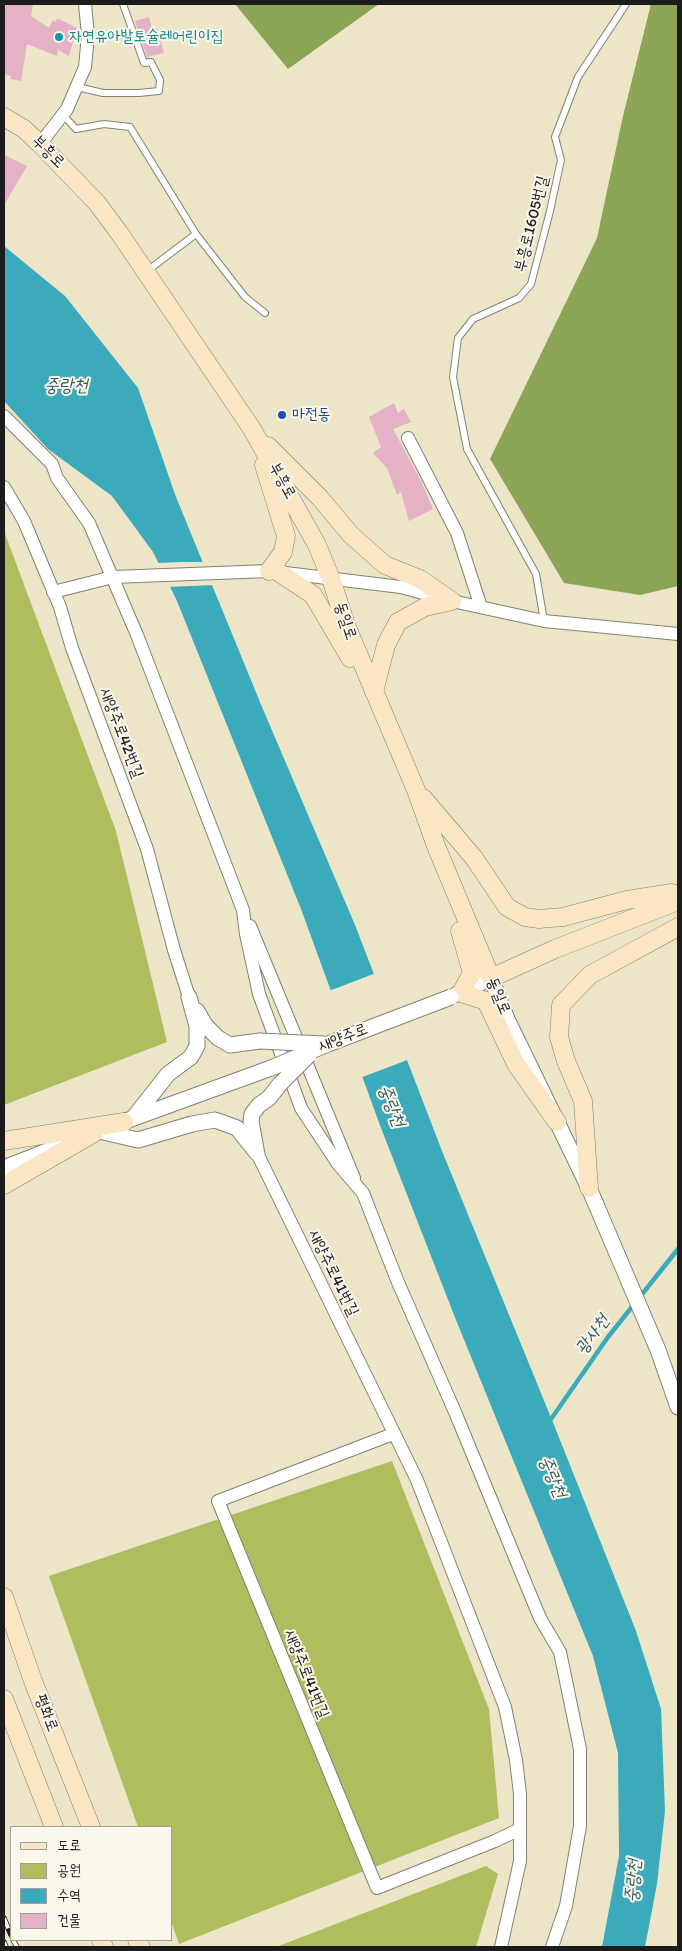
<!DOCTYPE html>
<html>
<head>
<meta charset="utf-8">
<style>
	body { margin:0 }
	#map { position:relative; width:682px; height:1951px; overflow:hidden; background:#ece5c7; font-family:Itim,"Poor Story",sans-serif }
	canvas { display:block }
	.frame { position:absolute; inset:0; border:5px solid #1c1c1c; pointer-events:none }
	.legend { position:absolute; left:10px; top:1826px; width:162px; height:115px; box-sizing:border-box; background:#fbf7ec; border:1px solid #a29f99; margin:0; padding:6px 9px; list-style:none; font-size:15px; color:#1c1c1c }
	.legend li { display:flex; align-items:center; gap:10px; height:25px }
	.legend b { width:25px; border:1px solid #a29f99 }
</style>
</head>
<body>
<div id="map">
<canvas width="682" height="1951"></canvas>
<div class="frame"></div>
<ul class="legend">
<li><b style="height:6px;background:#fbe6c3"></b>도로</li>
<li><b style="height:14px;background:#b0bd5f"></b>공원</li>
<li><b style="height:14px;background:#3baaba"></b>수역</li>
<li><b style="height:14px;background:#e4b1c6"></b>건물</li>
</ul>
</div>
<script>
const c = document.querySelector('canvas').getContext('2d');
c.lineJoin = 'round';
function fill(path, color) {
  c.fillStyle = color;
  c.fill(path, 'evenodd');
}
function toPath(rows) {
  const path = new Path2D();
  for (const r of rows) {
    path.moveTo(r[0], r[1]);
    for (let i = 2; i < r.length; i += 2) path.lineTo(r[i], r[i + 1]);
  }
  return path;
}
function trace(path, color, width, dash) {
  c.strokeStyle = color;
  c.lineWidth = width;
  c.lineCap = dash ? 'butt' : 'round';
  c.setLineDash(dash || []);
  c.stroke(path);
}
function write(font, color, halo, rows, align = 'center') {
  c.font = font + ' Itim,"Poor Story",sans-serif';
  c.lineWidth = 4;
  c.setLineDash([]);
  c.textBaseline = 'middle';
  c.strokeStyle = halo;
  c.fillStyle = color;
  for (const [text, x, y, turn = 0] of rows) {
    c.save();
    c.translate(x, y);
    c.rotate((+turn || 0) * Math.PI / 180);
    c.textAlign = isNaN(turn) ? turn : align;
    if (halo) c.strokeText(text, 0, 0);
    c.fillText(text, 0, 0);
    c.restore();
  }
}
fill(toPath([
	[4,531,116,831,167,1042,4,1105],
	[392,1461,489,1709,499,1818,179,1944,171,1921,171,1827,138,1827,49,1576],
	[486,1866,498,1874,476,1947,276,1947]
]), '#b0bd5f');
fill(toPath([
	[235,4,379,4,288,69],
	[651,4,678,4,678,586,640,595,564,583,490,459,597,238,623,116]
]), '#8ca456');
fill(toPath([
	[4,246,65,296,138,388,176,497,262,707,355,925,442,1151,554,1425,636,1631,661,1709,665,1811,657,1884,645,1947,602,1947,619,1856,618,1753,593,1656,456,1320,381,1128,301,909,177,601,153,552,112,496,48,449,4,401]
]), '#3baaba');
fill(toPath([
	[183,562,205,562,215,585,167,587,156,563],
	[376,973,410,1059,360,1078,329,991]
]), '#ece5c7');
trace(toPath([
	[549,1422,608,1337,678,1249]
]), '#3baaba', 4.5);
fill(toPath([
	[5,4,33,4,31,16,49,28,53,20,56,22,57,18,77,28,69,56,58,50,57,56,27,44,21,81,10,79,11,76,4,74],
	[149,17,152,29,157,28,164,53,147,57,135,21],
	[4,155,27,166,4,205],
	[394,403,398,413,404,409,411,422,393,429,421,481,433,509,409,521,401,492,397,495,387,468,373,453,381,447,369,417]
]), '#e4b1c6');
const service = toPath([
	[77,87,103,93,139,93,159,91,160,80,151,62,144,63,123,4],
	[62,114,76,129,104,124,130,127,196,234,245,297,265,313],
	[147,271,196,234],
	[544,621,536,574,467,449,453,377,458,338,473,319,519,298,531,284,550,211,561,160,555,137,578,77,626,4]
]);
const minor = toPath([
	[40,144,67,109,85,67,88,35,85,4],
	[4,416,52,464,57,478,89,523,137,635,243,910,246,934,259,994,301,1108,338,1164,363,1193,397,1280,455,1412,540,1618,560,1652,580,1749,580,1826,566,1906,552,1947],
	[408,438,457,533,481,607],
	[4,487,24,521,60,607,72,648,147,849,174,950,189,997],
	[53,592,113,577,269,571,401,587,452,601,544,621,678,634],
	[250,926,354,1178],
	[257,1153,417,1480,505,1707,516,1760,520,1794,520,1861,501,1947],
	[393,1434,218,1501,377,1888,495,1841,520,1829]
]);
const tertiary = toPath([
	[457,994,491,978,507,1019,589,1188,658,1350,678,1407],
	[197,1011,205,1025,218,1038,230,1045,260,1041],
	[134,1117,168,1074,191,1057,197,1046,197,1026,189,997],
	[112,1126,271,1068],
	[99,1131,138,1140,192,1124,215,1120,237,1128,257,1153],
	[256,1149,251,1121,252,1114,259,1105,269,1098,280,1084],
	[4,1168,60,1146]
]);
const secondary = toPath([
	[4,117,24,129,40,144,97,203,120,234,252,429,317,545,331,579,346,625,416,790,436,846,491,978,555,949,678,901],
	[268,446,320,498,351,535,385,565,420,579,452,601],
	[264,465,286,536,283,552,269,571],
	[278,572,313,595,350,658],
	[374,692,386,645,398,622,425,607,452,601],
	[423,798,474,858,507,907,525,917,539,919,563,917,627,900,672,893,678,895],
	[460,931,472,973,461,993,486,1001,516,1064,557,1122],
	[4,1141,124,1122],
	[4,1185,94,1133],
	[589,1188,583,1101,566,1061,559,1037,561,1005,590,975,678,927],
	[4,1597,33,1681,91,1827],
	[4,1699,54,1827],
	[101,1940,104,1947],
	[137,1940,141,1947]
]);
trace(service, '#848072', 8);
trace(minor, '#848072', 14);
trace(tertiary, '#848072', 17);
trace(secondary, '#848072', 19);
trace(service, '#fff', 6);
trace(minor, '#fff', 12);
trace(tertiary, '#fff', 15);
trace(secondary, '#fbe6c3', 18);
const rail = toPath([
	[4,1918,11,1935],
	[13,1940,17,1947],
	[4,1942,6,1947]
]);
trace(rail, '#1c1c1c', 5.5);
trace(rail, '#fbf7ec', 4, [11]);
const tertiaryBridge = toPath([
	[260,1041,324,1044],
	[271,1068,328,1044,451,997],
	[280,1084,309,1055]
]);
trace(tertiaryBridge, '#848072', 17, []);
trace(tertiaryBridge, '#fff', 15);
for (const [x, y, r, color] of [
	[59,37,5,"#0f9aa8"],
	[282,415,5,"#1a4fb4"]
]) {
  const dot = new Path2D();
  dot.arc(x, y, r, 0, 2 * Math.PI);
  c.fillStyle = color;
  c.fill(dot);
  trace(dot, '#fbf7ec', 2);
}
write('16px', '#0d838f', '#fbf7ec', [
	["자연유아발토슐레어린이집",69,37]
], 'left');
write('16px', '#1c1c1c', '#fbf7ec', [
	["부흥로",48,152,45],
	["부흥로1605번길",532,224,-76],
	["부흥로",282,481,61],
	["동일로",345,621,71],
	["새양주로42번길",121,733,69],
	["동일로",498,996,68],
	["새양주로",343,1038,-21],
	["새양주로41번길",333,1273,64],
	["새양주로41번길",306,1674,68],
	["평화로",46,1713,69]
]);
write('16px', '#164399', '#fbf7ec', [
	["마전동",292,415]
], 'left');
write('italic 18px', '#2a5c63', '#fbf7ec', [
	["중랑천",66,386],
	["중랑천",391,1106,68],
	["광사천",593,1335,-54],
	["중랑천",552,1477,67],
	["중랑천",634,1881,-86]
]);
</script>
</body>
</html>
